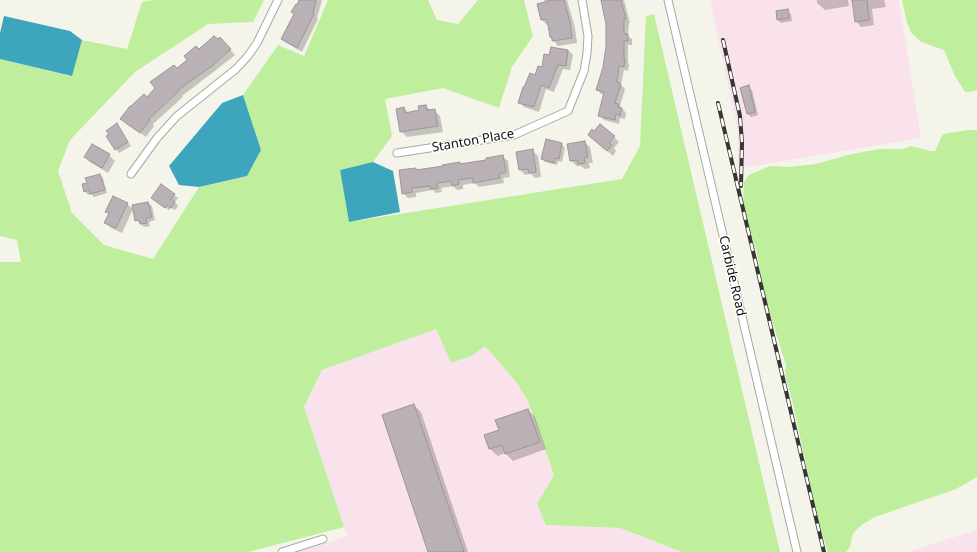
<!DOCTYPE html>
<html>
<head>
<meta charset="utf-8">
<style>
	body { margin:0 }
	canvas { display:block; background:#f5f4eb }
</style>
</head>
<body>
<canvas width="977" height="552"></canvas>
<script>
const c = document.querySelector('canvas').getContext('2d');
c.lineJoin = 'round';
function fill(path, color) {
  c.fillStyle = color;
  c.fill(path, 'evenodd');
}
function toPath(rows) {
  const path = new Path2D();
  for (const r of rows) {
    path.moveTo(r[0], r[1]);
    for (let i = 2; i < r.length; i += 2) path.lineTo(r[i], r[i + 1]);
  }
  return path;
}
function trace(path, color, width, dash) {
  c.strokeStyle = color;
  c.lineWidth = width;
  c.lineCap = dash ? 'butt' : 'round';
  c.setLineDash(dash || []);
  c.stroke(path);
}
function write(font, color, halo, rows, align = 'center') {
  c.font = font + ' "Noto Sans",sans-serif';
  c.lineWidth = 3;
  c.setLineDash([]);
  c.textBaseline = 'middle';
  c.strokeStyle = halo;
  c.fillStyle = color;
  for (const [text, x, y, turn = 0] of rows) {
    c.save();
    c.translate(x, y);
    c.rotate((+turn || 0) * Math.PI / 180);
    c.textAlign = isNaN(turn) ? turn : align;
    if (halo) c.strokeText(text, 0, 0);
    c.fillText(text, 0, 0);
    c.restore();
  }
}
fill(toPath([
	[710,0,899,0,921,138,738,169,738,132],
	[436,329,451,363,471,356,485,346,517,383,528,401,554,475,537,504,546,525,620,528,682,552,298,552,347,536,304,407,322,370],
	[977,530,977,552,908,552,967,533]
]), '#fae2ed');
fill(toPath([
	[153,0,264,0,253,22,208,24,135,72,70,140,58,171,72,213,104,245,153,259,199,187,247,176,261,150,243,95,278,45,304,56,328,0,428,0,437,20,458,24,478,0,524,0,533,36,512,67,499,108,443,88,385,99,392,136,373,162,340,170,349,222,622,179,640,146,646,16,654,14,780,552,682,552,620,528,546,525,537,504,554,475,528,401,517,383,485,346,471,356,451,363,436,329,322,370,304,407,344,527,248,552,0,552,0,262,21,262,17,240,0,236,0,59,71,76,82,40,127,49,142,2],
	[902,0,977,0,977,90,970,92,965,92,955,76,944,50,921,42,911,32,907,23],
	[968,130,977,130,977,477,956,489,875,517,863,524,853,533,850,547,846,552,828,552,818,521,793,404,788,386,785,373,786,365,768,308,760,276,759,264,756,250,746,219,743,206,744,182,749,175,770,166,789,167,816,164,852,154,880,149,903,149,911,146,930,151,935,151,943,134]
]), '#bfef9c');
fill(toPath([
	[4,16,70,31,82,40,72,76,0,59,0,33],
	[243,95,261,150,247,176,199,187,179,185,169,166,222,103],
	[373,162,393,171,400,212,349,222,340,170]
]), '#3da6bd');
fill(toPath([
	[300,0,322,0,317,18,318,19,302,52,287,43,282,39,298,7],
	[544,0,567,0,575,28,577,43,558,46,553,40,550,37,549,25,547,25,542,20,545,3],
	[602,0,624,0,630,23,629,23,628,36,632,39,632,45,628,45,628,63,629,65,628,71,624,70,621,85,625,89,620,106,626,113,625,119,620,118,619,124,604,120,599,115,605,95,601,94,597,89,604,67,607,46,607,24],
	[817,0,848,0,849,6,825,10,817,3],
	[853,0,884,0,886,7,872,9,874,25,861,27,856,21],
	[787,10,791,14,792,21,781,23,778,20],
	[217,40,225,43,235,55,216,70,182,96,183,97,153,124,154,126,146,137,126,123,147,99,177,69,200,50],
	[568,50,573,55,570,70,563,69,554,92,546,89,539,112,524,107,519,102,550,56],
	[748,87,752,90,758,115,751,117,748,114],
	[426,106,431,111,434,110,440,116,443,132,407,137,401,131,404,108,409,113,420,111],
	[117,125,131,146,119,153,107,136],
	[614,137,619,142,614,148,616,151,613,156,594,140],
	[547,140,562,144,565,148,562,162,558,161,557,165,545,162,542,159],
	[584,142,590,147,593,163,589,163,590,168,585,169,581,166,577,166,571,161,568,145],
	[92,145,109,155,115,161,108,173,90,162,85,157],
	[532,150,538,156,541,177,535,178,531,174,525,175,520,170],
	[503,157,508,161,510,177,503,178,504,183,479,187,475,183,463,185,463,189,457,190,453,186,441,188,442,192,436,193,433,190,416,193,416,197,408,198,403,193,416,169,418,171,460,163,461,165,487,161],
	[100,175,103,178,107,193,94,197,91,194,88,195,85,191,88,184],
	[161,185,178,198,175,202,178,206,175,210,171,208,169,210,156,201],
	[148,203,152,206,155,220,149,222,150,226,144,227,136,220,133,206],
	[127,204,133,209,122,233,111,228,105,222,109,214,107,211],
	[414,405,421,412,468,552,428,552],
	[528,410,535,417,546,449,513,461,505,453,498,456,490,449,500,431]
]), '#0003');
const building = toPath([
	[299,0,316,0,313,13,314,14,297,48,281,39,294,14,291,12,296,4,297,5,299,0],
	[552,0,564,0,570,22,572,38,552,41,552,37,550,37,547,19,541,20,537,4,552,0],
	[601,0,621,0,626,19,624,19,624,34,628,34,628,41,624,41,624,59,625,59,624,67,619,66,617,82,621,84,615,103,619,104,618,107,622,108,620,116,616,114,615,120,598,116,604,92,596,90,603,67,606,46,606,24,601,0],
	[852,0,867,0,869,20,855,22,852,0],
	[788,9,789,18,777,20,776,11,788,9],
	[214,36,218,39,220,37,231,49,212,66,178,90,179,91,149,119,150,120,140,133,120,119,130,106,131,106,144,94,147,97,155,88,150,82,174,65,177,68,187,60,184,56,196,46,199,49,214,36],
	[551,47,568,50,566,66,558,65,549,88,541,85,534,107,518,103,523,87,524,87,530,73,535,75,538,66,542,67,544,54,549,55,551,47],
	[749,85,755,112,747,114,740,88,749,85],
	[426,105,427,110,435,109,438,126,400,132,396,109,404,107,405,113,419,110,418,106,426,105],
	[117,123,128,142,115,150,106,136,109,134,106,131,117,123],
	[600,124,615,136,609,143,612,145,607,151,588,135,592,129,594,131,600,124],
	[546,139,562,143,559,159,555,158,554,163,541,159,546,139],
	[585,141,588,157,584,158,585,163,578,164,577,160,570,161,567,144,585,141],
	[92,144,110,154,102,168,84,157,92,144],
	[533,149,536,172,529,173,528,169,519,170,516,152,533,149],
	[503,155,506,172,499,174,500,178,473,183,473,178,458,180,459,184,452,186,451,181,437,183,438,188,430,189,430,186,412,188,412,192,402,194,399,170,416,168,416,170,443,166,442,165,460,162,460,164,486,160,486,158,503,155],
	[100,174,105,190,90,194,89,190,84,192,82,184,87,183,85,178,100,174],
	[161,184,175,194,171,199,175,202,171,208,167,205,165,208,151,198,161,184],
	[113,196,128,203,116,228,104,223,109,213,105,212,113,196],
	[148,202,152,217,146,218,147,223,140,224,139,220,135,221,132,205,148,202],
	[414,404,464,552,428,552,382,415,414,404],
	[528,409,540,442,505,454,502,445,489,449,484,435,499,430,495,420,528,409]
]);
fill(building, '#bab1b6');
trace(building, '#9d959a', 1);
const minor = toPath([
	[668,0,797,552],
	[397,153,514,135,568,111,584,71,587,53,588,36,582,0],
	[131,174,157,138,177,116,236,69,248,56,257,43,278,0],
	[282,552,323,539]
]);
trace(minor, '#a9a89f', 9);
trace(minor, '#fff', 7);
const rail = toPath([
	[723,40,740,116,742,143,741,186],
	[718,103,824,552]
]);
trace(rail, '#373632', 4);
trace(rail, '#fff', 2.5, [8]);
write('13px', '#0d0c09', '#fff', [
	["Stanton Place",473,141,-10],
	["Carbide Road",732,276,77]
]);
</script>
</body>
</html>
